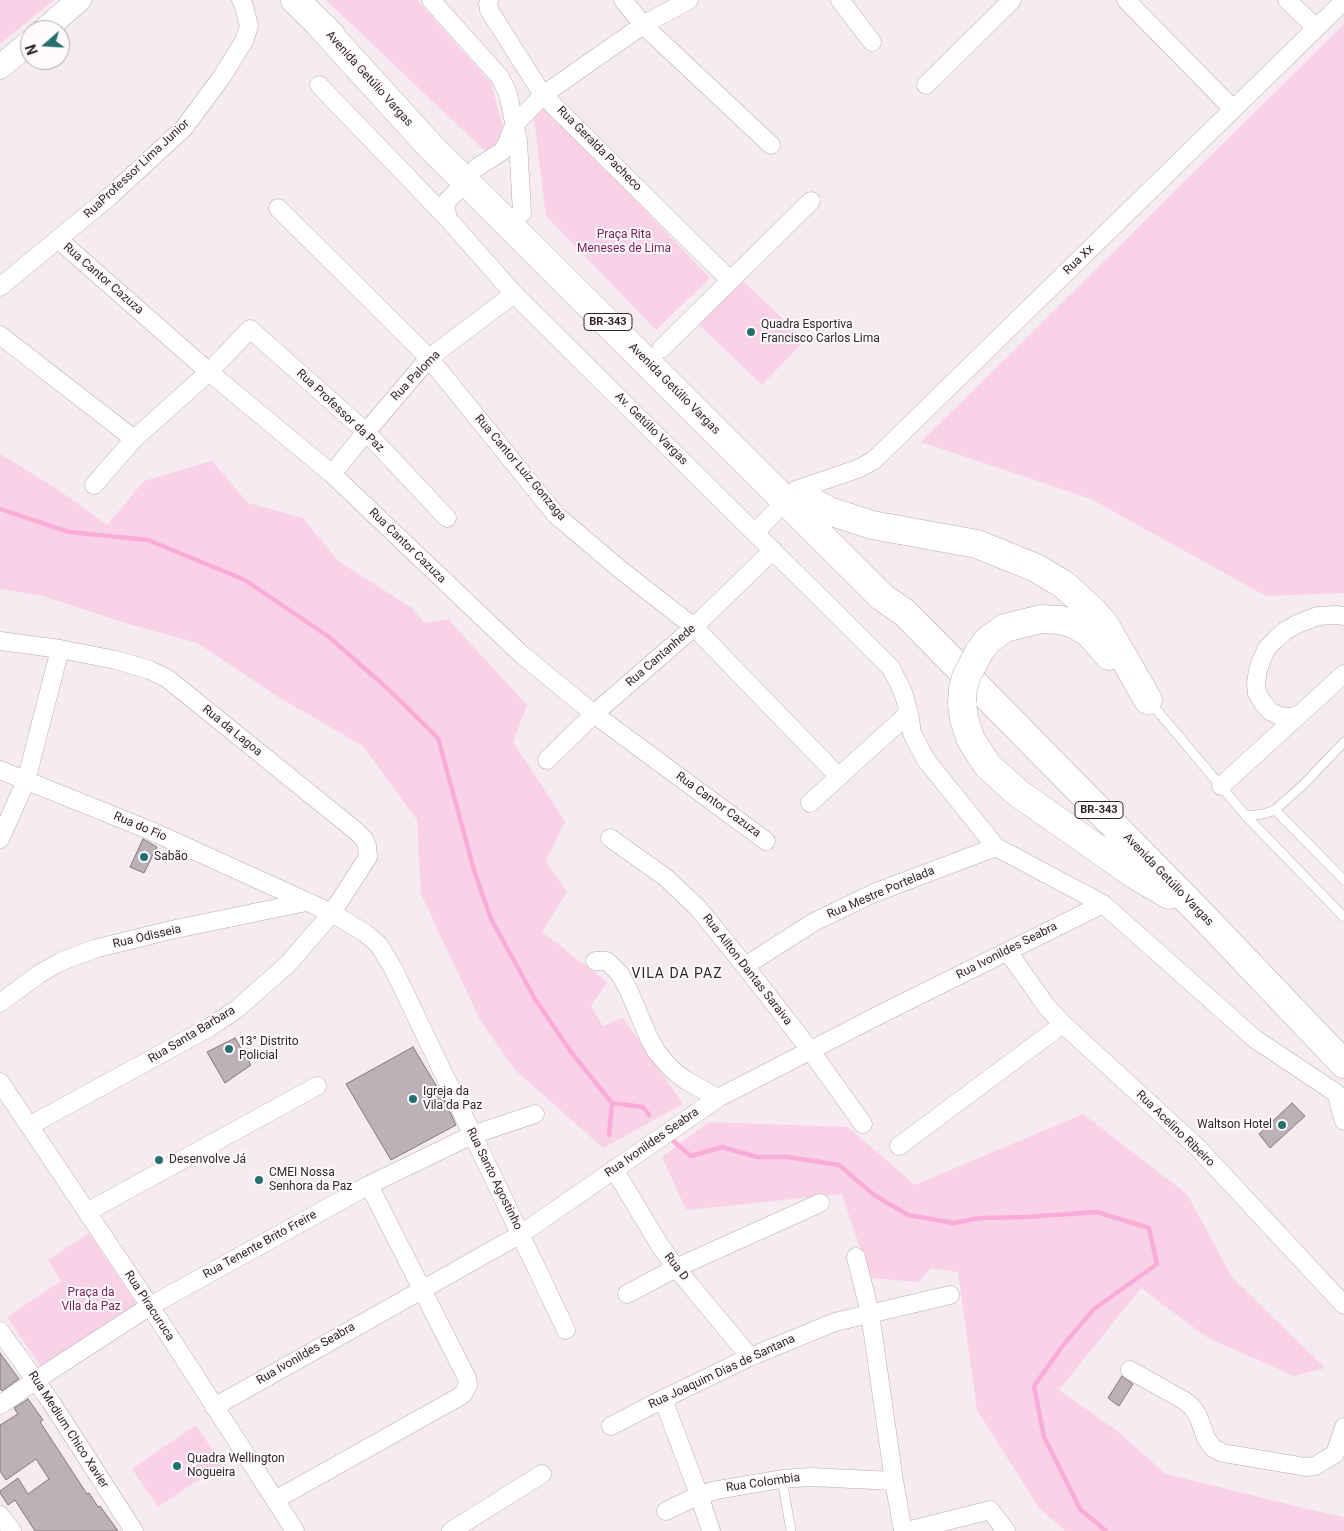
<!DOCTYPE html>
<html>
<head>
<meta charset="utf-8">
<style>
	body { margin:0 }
	#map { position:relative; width:1344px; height:1531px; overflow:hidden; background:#f6ebf1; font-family:Roboto,sans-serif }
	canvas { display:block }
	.north { position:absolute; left:20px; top:20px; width:50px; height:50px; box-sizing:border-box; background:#fffafd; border:1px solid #aba6a9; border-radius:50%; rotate:251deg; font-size:14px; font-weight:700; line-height:20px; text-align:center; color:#2c282a }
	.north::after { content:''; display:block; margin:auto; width:18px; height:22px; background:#246f6f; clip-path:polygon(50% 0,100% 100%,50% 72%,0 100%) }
</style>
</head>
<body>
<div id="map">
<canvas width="1344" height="1531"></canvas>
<div class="north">N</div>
</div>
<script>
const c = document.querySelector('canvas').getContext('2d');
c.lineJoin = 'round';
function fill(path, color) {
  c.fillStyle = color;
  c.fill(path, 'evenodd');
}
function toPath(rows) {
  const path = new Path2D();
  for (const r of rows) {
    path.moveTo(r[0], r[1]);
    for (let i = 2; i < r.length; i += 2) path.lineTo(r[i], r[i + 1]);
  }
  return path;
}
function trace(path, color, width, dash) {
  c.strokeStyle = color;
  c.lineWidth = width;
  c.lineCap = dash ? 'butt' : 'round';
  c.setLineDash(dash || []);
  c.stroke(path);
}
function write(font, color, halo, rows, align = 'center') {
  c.font = font + ' Roboto,sans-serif';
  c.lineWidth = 4;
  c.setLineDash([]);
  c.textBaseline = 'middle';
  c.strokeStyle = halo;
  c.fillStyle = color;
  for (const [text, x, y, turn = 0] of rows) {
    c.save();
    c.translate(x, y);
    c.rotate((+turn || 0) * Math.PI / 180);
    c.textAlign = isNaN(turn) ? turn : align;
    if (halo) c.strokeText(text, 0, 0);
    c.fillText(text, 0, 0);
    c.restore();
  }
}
fill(toPath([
	[0,0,54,0,0,44],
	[326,0,417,0,491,83,504,132,489,155],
	[1344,24,1344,593,1266,596,1091,499,921,442],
	[532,102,544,105,710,278,656,330,546,216],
	[741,279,805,340,762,385,698,324],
	[0,454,57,489,107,525,144,481,212,461,248,503,303,518,338,561,412,608,424,623,448,619,527,705,513,742,565,821,546,861,567,892,542,932,607,982,591,1006,603,1026,623,1018,683,1104,603,1148,515,1070,480,1020,421,894,417,820,363,746,280,698,197,643,122,622,43,596,0,589],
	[1083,1114,1187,1194,1232,1277,1325,1368,1294,1376,1208,1338,1141,1288,1059,1390,1117,1431,1166,1474,1303,1508,1344,1517,1344,1531,1065,1531,1039,1508,977,1410,958,1272,931,1268,918,1282,870,1278,842,1194,686,1210,662,1157,709,1122,848,1127,915,1185],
	[89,1233,140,1310,45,1373,7,1317,61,1281,48,1260],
	[196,1425,222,1464,158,1507,132,1469]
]), '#f9d2e7');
trace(toPath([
	[0,509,69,532,148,540,245,580,329,637,388,689,438,738,474,870,491,919,535,999,571,1052,612,1103,609,1135],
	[612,1103,643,1107,649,1115],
	[671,1139,691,1156,722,1147,757,1157,788,1157,839,1165,874,1195,908,1215,954,1223,980,1218,1026,1217,1097,1212,1149,1228,1157,1264,1094,1309,1064,1344,1034,1386,1044,1437,1080,1509,1106,1531]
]), '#faacd8', 4.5);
const building = toPath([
	[143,839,157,847,144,873,130,867,143,839],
	[235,1038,251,1065,225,1083,207,1052,235,1038],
	[413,1047,443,1097,456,1125,391,1160,346,1084,413,1047],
	[1292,1103,1305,1116,1270,1148,1259,1134,1292,1103],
	[0,1353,19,1379,2,1391,0,1389,0,1353],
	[1122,1376,1133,1384,1119,1406,1108,1398,1122,1376],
	[28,1399,43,1420,40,1422,87,1494,89,1493,98,1507,100,1506,118,1531,35,1531,15,1500,8,1505,0,1493,0,1491,18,1478,28,1494,49,1479,36,1459,6,1480,0,1471,0,1425,18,1414,14,1408,28,1399]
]);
fill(building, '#bcb1b7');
trace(building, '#82787d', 1);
const lane = toPath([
	[1150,702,1246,816,1344,917],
	[1275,810,1344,880],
	[1246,816,1264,814,1275,810,1303,785,1344,742],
	[782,1479,791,1531]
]);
const street = toPath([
	[431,0,500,77,504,85,508,94,518,141,522,213],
	[489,0,488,4,489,10,543,95,730,280],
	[623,0,643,25,771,145],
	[840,0,872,42],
	[1126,0,1233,109],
	[1287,0,1316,28],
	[319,85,449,220],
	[926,85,1012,0],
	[476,168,501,152,506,146,514,125,543,95,643,25,689,0],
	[466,182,448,200,445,208,449,220,514,294,891,668,903,692,909,713,912,733,926,760,996,847,1103,904,1255,1039,1336,1093,1344,1121],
	[278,208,429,358,556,515,622,571,694,627,838,776],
	[59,240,209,372,332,474,520,653,594,714,766,841],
	[0,287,109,197,184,128,221,78,244,41,249,26,244,6,241,0],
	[0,335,134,439],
	[661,349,811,201],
	[332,474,366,432,429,358,514,294],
	[94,485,134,439,209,372,250,329,366,432,447,518],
	[796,490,860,468,874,460,1344,1],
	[755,533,786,500],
	[0,641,60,649,116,660,150,670,168,679,356,831,364,839,367,846,368,857,332,913,288,964,237,1009,210,1027,29,1126],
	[1299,715,1289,717,1279,716,1270,711,1263,703,1257,693,1256,683,1258,670,1262,659,1267,648,1275,640,1285,631,1297,624,1318,616,1337,615,1344,616],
	[547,760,594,714,694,627,773,550],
	[0,770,149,830,332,913,365,933,379,945,394,970,566,1330],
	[1221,786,1344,674],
	[810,803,909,713],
	[610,838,665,877,698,908,745,966,810,1050,863,1124],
	[0,839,26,781,60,649],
	[1008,952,1047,1007,1063,1024,1198,1148,1344,1305],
	[595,961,607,961,620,974,629,991,648,1036,656,1051,667,1064,676,1073,687,1081,718,1098],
	[745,966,814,922,874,893,996,847],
	[0,1003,39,974,60,962,94,949,171,930,306,902],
	[0,1082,150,1306,295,1531],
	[899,1146,1063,1024],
	[614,1169,659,1244,676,1268,750,1357],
	[87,1212,317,1086],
	[856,1257,870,1313,894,1481,903,1531],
	[627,1294,676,1268,820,1203],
	[0,1331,51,1402,134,1531],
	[1130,1370,1185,1401,1192,1407,1198,1416,1206,1438,1213,1448,1223,1453,1306,1467,1315,1466,1335,1454],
	[663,1399,699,1495,711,1531],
	[0,1405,36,1380,150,1306,369,1185,472,1135,535,1114],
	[214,1407,521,1234,718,1098,881,1014,1103,904],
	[611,1426,663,1399,750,1357,835,1322,950,1295],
	[1335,1454,1344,1427],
	[275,1500,457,1398,463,1394,468,1385,467,1378,369,1185],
	[666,1511,699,1495,717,1490,782,1479,811,1477,894,1481],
	[0,1515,12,1531],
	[451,1531,542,1474],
	[907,1531,990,1510,1006,1531]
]);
const secondary = toPath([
	[44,30,79,0],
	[0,67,30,42]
]);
const highway = toPath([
	[295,0,331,35],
	[319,24,430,146,882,597,905,613,1202,915,1344,1064],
	[804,498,829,511,872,525,977,544,1036,568,1063,584,1092,610,1105,625,1148,700],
	[979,652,988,640,1005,628,1041,619,1061,620,1076,625,1089,633,1109,656],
	[962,702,964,719,971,740,988,766,1018,793,1135,875,1169,895]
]);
trace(lane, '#b6acb1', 10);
trace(street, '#b6acb1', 19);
trace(secondary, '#b6acb1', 25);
trace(highway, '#b6acb1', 29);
trace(lane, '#fff', 9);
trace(street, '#fff', 18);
trace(secondary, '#fff', 24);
trace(highway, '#fff', 28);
const highwayBridge = toPath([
	[962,702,963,689,966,677,979,652]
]);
trace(highwayBridge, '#b6acb1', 29, []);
trace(highwayBridge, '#fff', 28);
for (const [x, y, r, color] of [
	[751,332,5,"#246f6f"],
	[144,857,5,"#246f6f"],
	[229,1049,5,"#246f6f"],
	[413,1099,5,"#246f6f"],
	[1282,1125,5,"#246f6f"],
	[159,1160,5,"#246f6f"],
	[259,1180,5,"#246f6f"],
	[177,1466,5,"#246f6f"]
]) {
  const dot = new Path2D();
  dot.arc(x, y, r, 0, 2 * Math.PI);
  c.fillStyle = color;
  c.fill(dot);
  trace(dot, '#fffafd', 2);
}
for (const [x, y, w] of [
	[608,322,48],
	[1099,810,48]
]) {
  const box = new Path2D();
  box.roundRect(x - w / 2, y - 8.5, w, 17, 4);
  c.fillStyle = '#fffafd';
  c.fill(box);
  trace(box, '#2c282a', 1);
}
write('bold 11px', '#2c282a', null, [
	["BR-343",608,322],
	["BR-343",1099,810]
]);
write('12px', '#2c282a', '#fffafd', [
	["Avenida Getúlio Vargas",369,79,48],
	["Rua Geralda Pacheco",599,149,45],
	["RuaProfessor Lima Junior",137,169,-43],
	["Rua Xx",1079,260,-44],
	["Rua Cantor Cazuza",103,279,41],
	["Rua Paloma",416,376,-46],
	["Avenida Getúlio Vargas",674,389,45],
	["Rua Professor da Paz",340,411,43],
	["Av. Getúlio Vargas",651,429,45],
	["Rua Cantor Luiz Gonzaga",520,468,50],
	["Rua Cantor Cazuza",407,546,44],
	["Rua Cantanhede",661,656,-41],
	["Rua da Lagoa",232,731,39],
	["Rua Cantor Cazuza",718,805,36],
	["Rua do Fio",140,827,23],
	["Avenida Getúlio Vargas",1168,880,46],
	["Rua Mestre Portelada",881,893,-23],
	["Rua Odisseia",147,937,-13],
	["Rua Ivonildes Seabra",1007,951,-27],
	["Rua Ailton Dantas Saraiva",747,970,52],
	["Rua Santa Barbara",192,1035,-31],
	["Rua Acelino Ribeiro",1175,1129,44],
	["Rua Ivonildes Seabra",652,1143,-35],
	["Rua Santo Agostinho",494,1179,64],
	["Rua Tenente Brito Freire",260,1245,-29],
	["Rua D",676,1267,52],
	["Rua Piracuruca",149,1306,57],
	["Rua Ivonildes Seabra",306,1354,-30],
	["Rua Joaquim Dias de Santana",722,1372,-25],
	["Rua Medium Chico Xavier",68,1430,57],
	["Rua Colombia",763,1483,-8]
]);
write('12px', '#751d57', '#fffafd', [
	["Praça Rita",624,235],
	["Meneses de Lima",624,249],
	["Praça da",91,1293],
	["Vila da Paz",91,1307]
]);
write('12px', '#2c282a', '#fffafd', [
	["Quadra Esportiva",761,325],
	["Francisco Carlos Lima",761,339],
	["Sabão",154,857],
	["13° Distrito",239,1042],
	["Policial",239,1056],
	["Igreja da",423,1092],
	["Vila da Paz",423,1106],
	["Waltson Hotel",1272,1125,"right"],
	["Desenvolve Já",169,1160],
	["CMEI Nossa",269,1173],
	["Senhora da Paz",269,1187],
	["Quadra Wellington",187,1459],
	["Nogueira",187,1473]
], 'left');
c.letterSpacing = '1px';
write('14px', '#2c282a', '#fffafd', [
	["VILA DA PAZ",677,974]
]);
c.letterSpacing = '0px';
</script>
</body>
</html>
